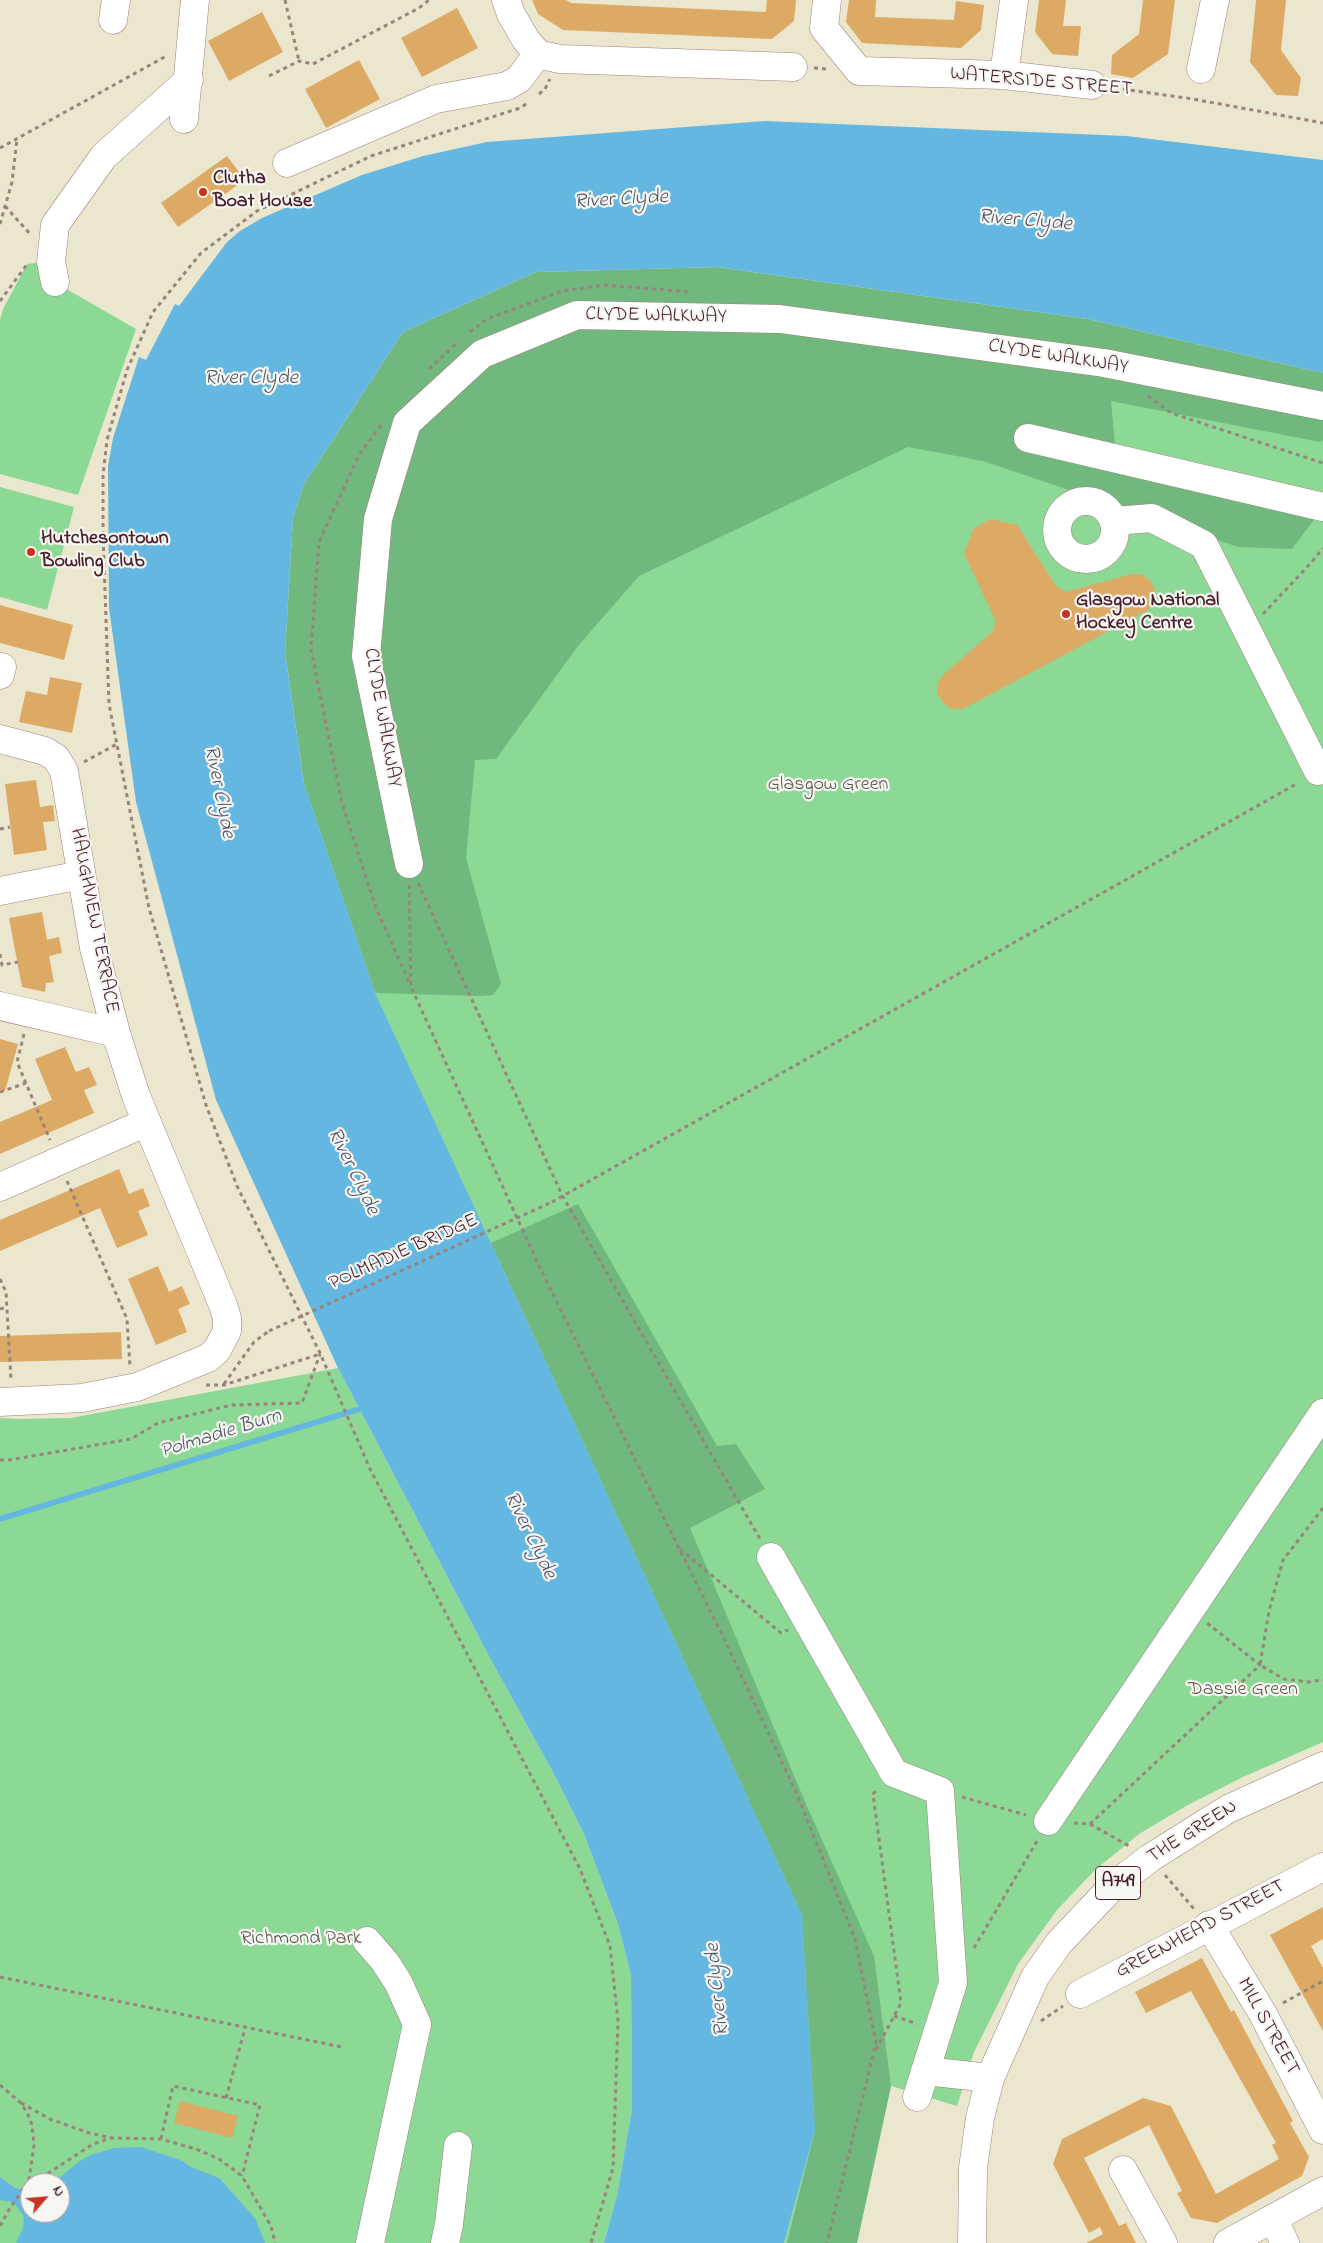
<!DOCTYPE html>
<html>
<head>
<meta charset="utf-8">
<style>
	body { margin:0 }
	#map { position:relative; width:1323px; height:2243px; overflow:hidden; background:#ebe7ce; font-family:"Indie Flower",sans-serif }
	canvas { display:block }
	.north { position:absolute; left:20px; top:2173px; width:50px; height:50px; box-sizing:border-box; background:#f6f6f2; border:1px solid #b1a0a2; border-radius:50%; rotate:63deg; font-size:14px; font-weight:700; line-height:20px; text-align:center; color:#4a1f2b }
	.north::after { content:''; display:block; margin:auto; width:18px; height:22px; background:#c8321e; clip-path:polygon(50% 0,100% 100%,50% 72%,0 100%) }
</style>
</head>
<body>
<div id="map">
<canvas width="1323" height="2243"></canvas>
<div class="north">N</div>
</div>
<script>
const c = document.querySelector('canvas').getContext('2d');
c.lineJoin = 'round';
function fill(path, color) {
  c.fillStyle = color;
  c.fill(path, 'evenodd');
}
function toPath(rows) {
  const path = new Path2D();
  for (const r of rows) {
    if (r.length === 3) {
      path.moveTo(r[0] + r[2], r[1]);
      path.arc(r[0], r[1], r[2], 0, 2 * Math.PI);
      continue;
    }
    path.moveTo(r[0], r[1]);
    for (let i = 2; i < r.length; i += 2) path.lineTo(r[i], r[i + 1]);
  }
  return path;
}
function trace(path, color, width, dash) {
  c.strokeStyle = color;
  c.lineWidth = width;
  c.lineCap = dash ? 'butt' : 'round';
  c.setLineDash(dash || []);
  c.stroke(path);
}
function write(font, color, halo, rows, align = 'center') {
  c.font = font + ' "Indie Flower",sans-serif';
  c.lineWidth = 4.5;
  c.setLineDash([]);
  c.textBaseline = 'middle';
  c.strokeStyle = halo;
  c.fillStyle = color;
  for (const [text, x, y, turn = 0] of rows) {
    c.save();
    c.translate(x, y);
    c.rotate((+turn || 0) * Math.PI / 180);
    c.textAlign = isNaN(turn) ? turn : align;
    if (halo) c.strokeText(text, 0, 0);
    c.fillText(text, 0, 0);
    c.restore();
  }
}
fill(toPath([
	[59,260,68,290,136,329,78,495,0,474,0,320,3,309,27,264],
	[536,272,1323,378,1323,1742,1243,1777,1186,1806,1139,1834,1095,1870,1057,1910,1018,1964,974,2052,957,2106,891,2086,857,2243,784,2243,815,2130,375,993,304,784],
	[0,487,74,507,47,610,0,597],
	[338,1368,490,1658,555,1776,584,1834,618,1924,631,1975,632,2109,617,2195,604,2243,0,2243,0,1418,17,1419,71,1418],
	[30,2183,60,2183,60,2213,30,2213]
]), '#8cd895');
fill(toPath([
	[717,267,1088,319,1323,373,1323,440,1320,442,1111,401,1117,465,1316,517,1292,549,1238,547,983,461,908,447,639,576,578,646,496,759,475,760,466,858,501,984,493,995,481,996,375,993,304,784,285,652,293,518,304,484,403,332,536,272],
	[578,1204,717,1446,736,1444,765,1489,690,1528,806,1804,874,1956,891,2086,857,2243,787,2243,815,2130,802,1915,491,1243]
]), '#71b87e');
fill(toPath([
	[765,121,1126,136,1323,160,1323,373,1088,319,717,267,536,272,403,332,304,484,293,518,285,652,304,784,375,993,802,1915,815,2130,784,2243,604,2243,617,2195,632,2109,631,1975,618,1924,584,1834,555,1776,490,1658,338,1368,216,1100,136,802,109,608,108,466,113,438,139,357,146,360,175,304,179,306,227,242,240,231,262,218,362,175,423,156,487,142],
	[141,2147,183,2161,189,2166,219,2178,255,2218,265,2243,16,2243,23,2228,24,2216,13,2202,0,2200,0,2177,15,2188,30,2191,30,2213,60,2213,60,2183,53,2183,80,2161,93,2154,114,2148]
]), '#64b7e0');
trace(toPath([
	[0,1519,366,1407]
]), '#64b7e0', 5.5);
fill(toPath([
	[532,0,566,0,571,3,766,12,767,0,796,0,794,21,772,39,563,30,538,14],
	[849,0,876,0,875,17,954,20,956,1,984,5,981,30,961,48,862,43,846,22],
	[1039,0,1066,0,1063,26,1081,26,1078,56,1052,54,1035,32],
	[1143,0,1175,0,1168,54,1133,78,1111,74,1112,55,1139,34],
	[1256,0,1286,0,1281,50,1301,78,1298,96,1276,95,1250,62],
	[457,8,478,48,422,77,401,38],
	[262,12,283,52,229,81,208,41],
	[359,60,380,99,326,128,305,89],
	[227,156,245,180,178,227,161,203],
	[991,519,1017,525,1056,586,1065,592,1132,574,1141,574,1150,580,1155,590,1154,600,1148,610,963,709,951,709,943,703,937,693,937,684,942,676,994,630,995,619,964,554,974,528],
	[0,605,73,625,64,660,0,643],
	[50,677,82,683,72,733,19,722,26,691,47,695],
	[36,780,40,807,53,805,55,821,43,822,47,850,14,855,5,784],
	[42,912,47,940,59,937,62,953,49,956,54,982,46,983,45,992,22,987,9,918],
	[0,1039,18,1044,5,1091,0,1090],
	[65,1047,76,1072,89,1067,97,1085,84,1090,94,1113,0,1154,0,1122,52,1100,35,1059],
	[119,1169,129,1194,143,1188,150,1206,138,1211,148,1235,117,1248,100,1208,0,1251,0,1220],
	[158,1266,169,1292,182,1286,190,1304,178,1309,187,1332,156,1345,128,1279],
	[121,1332,122,1359,0,1362,0,1336],
	[1323,1907,1323,1939,1311,1946,1323,1968,1323,2031,1270,1935],
	[1202,1958,1231,2012,1234,2010,1293,2121,1290,2123,1309,2157,1302,2176,1217,2223,1191,2218,1177,2193,1182,2191,1149,2125,1084,2158,1119,2226,1126,2223,1136,2243,1086,2243,1103,2234,1100,2227,1089,2233,1053,2164,1062,2139,1143,2098,1171,2106,1216,2194,1279,2159,1272,2145,1276,2143,1191,1991,1146,2013,1135,1992],
	[180,2101,238,2116,232,2138,174,2123]
]), '#dcaa65');
const minor = toPath([
	[506,0,511,14,526,40,538,54,546,56,560,59,793,67],
	[827,0,824,28,859,71,1004,75,1092,85],
	[113,20,116,0],
	[1201,69,1215,0],
	[1004,75,1014,0],
	[184,119,195,0],
	[287,163,436,99,507,86,519,79,538,54],
	[55,282,51,262,55,225,104,156,189,80],
	[1028,438,1323,507],
	[1086,530,29],
	[1114,521,1152,518,1204,545,1318,771,1323,769],
	[0,675,2,667],
	[0,739,45,751,56,758,64,771,94,948,116,1033,136,1096,223,1305,227,1318,227,1331,217,1350,208,1358,137,1387,82,1398,0,1402],
	[409,864,366,656,378,519,407,423,482,354,577,315,780,319,1104,363,1323,406],
	[0,891,81,875],
	[0,1006,116,1033],
	[0,1187,147,1122],
	[771,1557,894,1773,940,1791,953,1983,917,2097],
	[1048,1821,1323,1413],
	[1209,1925,1263,2014,1323,2130],
	[367,1941,385,1962,398,1982,417,2024,370,2243],
	[1080,1994,1323,1867],
	[925,2071,990,2078],
	[1123,2170,1163,2243],
	[1273,2218,1285,2243],
	[445,2243,449,2224,458,2146],
	[1228,2243,1323,2191]
]);
const major = toPath([
	[972,2243,973,2168,980,2118,990,2078,1035,1977,1059,1943,1112,1887,1150,1858,1228,1809,1323,1766]
]);
trace(minor, '#9a837c', 29);
trace(major, '#9a837c', 29);
trace(toPath([
	[285,0,299,61],
	[814,68,827,69],
	[269,76,299,61,313,64,419,8,429,0],
	[1115,88,1193,99,1323,123],
	[539,94,545,89,550,79],
	[526,104,520,108,371,156,257,211,201,253,153,312,127,370,107,440,103,475,103,534,109,704,149,908,206,1105,237,1186,320,1353,370,1469,580,1869,610,1946,618,2021,613,2168,591,2243],
	[0,148,168,55],
	[5,206,31,235],
	[0,224,12,182,17,139],
	[0,301,28,263],
	[470,332,487,319,562,291,605,285,691,292],
	[429,369,459,341],
	[1148,396,1171,413,1323,463],
	[381,425,359,455,319,542,311,649,342,803,376,908,410,984],
	[1263,614,1310,564,1323,548],
	[84,762,117,744],
	[0,829,10,827],
	[418,883,563,1197,760,1539],
	[409,885,411,987,541,1270,729,1649,796,1792,855,1939,876,2043,827,2243],
	[0,954,2,965,18,962],
	[24,1034,17,1062,50,1140],
	[0,1092,26,1083],
	[67,1181,127,1319,130,1367],
	[552,1202,1298,783],
	[0,1279,6,1292,11,1379],
	[0,1309,7,1307],
	[224,1384,254,1342,269,1331],
	[206,1385,224,1385,320,1354],
	[0,1460,9,1460,131,1439,158,1423,232,1405,302,1403,320,1354],
	[1323,1508,1283,1560,1269,1611,1260,1665,1284,1679,1308,1682,1323,1680],
	[680,1549,781,1633,788,1630],
	[962,1797,1026,1815],
	[1074,1823,1090,1824,1129,1846],
	[1090,1824,1260,1665,1207,1623],
	[1165,1875,1195,1910],
	[974,1948,1037,1841],
	[0,1977,342,2047],
	[1283,2003,1323,1981],
	[894,2016,915,2023,915,2025],
	[1041,2021,1063,2006],
	[876,2050,901,2003,873,1794,878,1789],
	[0,2085,21,2103,28,2115,32,2125,34,2145,29,2180,35,2180,44,2176,93,2144,111,2138],
	[226,2098,245,2028],
	[21,2103,50,2119,89,2133,112,2138,161,2139,196,2149,219,2159,242,2176,271,2226,275,2243],
	[161,2139,173,2086,260,2105,242,2176],
	[0,2226,10,2208,29,2180]
]), '#9a837c', 3, [4, 4]);
trace(minor, '#fff', 28);
trace(major, '#fff', 28);
trace(toPath([
	[269,1331,552,1202]
]), '#9a837c', 3, [4, 4]);
for (const [x, y, r, color] of [
	[203,192,5,"#c8321e"],
	[31,552,5,"#c8321e"],
	[1066,614,5,"#c8321e"]
]) {
  const dot = new Path2D();
  dot.arc(x, y, r, 0, 2 * Math.PI);
  c.fillStyle = color;
  c.fill(dot);
  trace(dot, '#f6f6f2', 2);
}
for (const [x, y, w] of [
	[1118,1883,45]
]) {
  const box = new Path2D();
  box.roundRect(x - w / 2, y - 16.5, w, 33, 4);
  c.fillStyle = '#f6f6f2';
  c.fill(box);
  trace(box, '#4a1f2b', 1);
}
write('bold 19px', '#4a1f2b', null, [
	["A749",1118,1883]
]);
write('20px', '#4a1f2b', '#f6f6f2', [
	["WATERSIDE STREET",1041,83,5],
	["CLYDE WALKWAY",656,317,1],
	["CLYDE WALKWAY",1058,358,9],
	["CLYDE WALKWAY",381,718,80],
	["HAUGHVIEW TERRACE",93,921,79],
	["POLMADIE BRIDGE",404,1253,-24],
	["THE GREEN",1193,1833,-32],
	["GREENHEAD STREET",1201,1930,-28],
	["MILL STREET",1267,2027,61]
]);
write('bold 20px', '#4a1f2b', '#f6f6f2', [
	["Clutha",213,180],
	["Boat House",213,203],
	["Hutchesontown",41,540],
	["Bowling Club",41,563],
	["Glasgow National",1076,602],
	["Hockey Centre",1076,625]
], 'left');
write('20px', '#5e564b', '#f6f6f2', [
	["Glasgow Green",828,786],
	["Dassie Green",1243,1691],
	["Richmond Park",301,1940]
]);
write('italic 21px', '#53546a', '#f6f6f2', [
	["River Clyde",621,201,-3],
	["River Clyde",1025,222,5],
	["River Clyde",251,380],
	["River Clyde",218,792,79],
	["River Clyde",352,1172,64],
	["Polmadie Burn",221,1435,-17],
	["River Clyde",529,1536,64],
	["River Clyde",719,1990,-96]
]);
</script>
</body>
</html>
